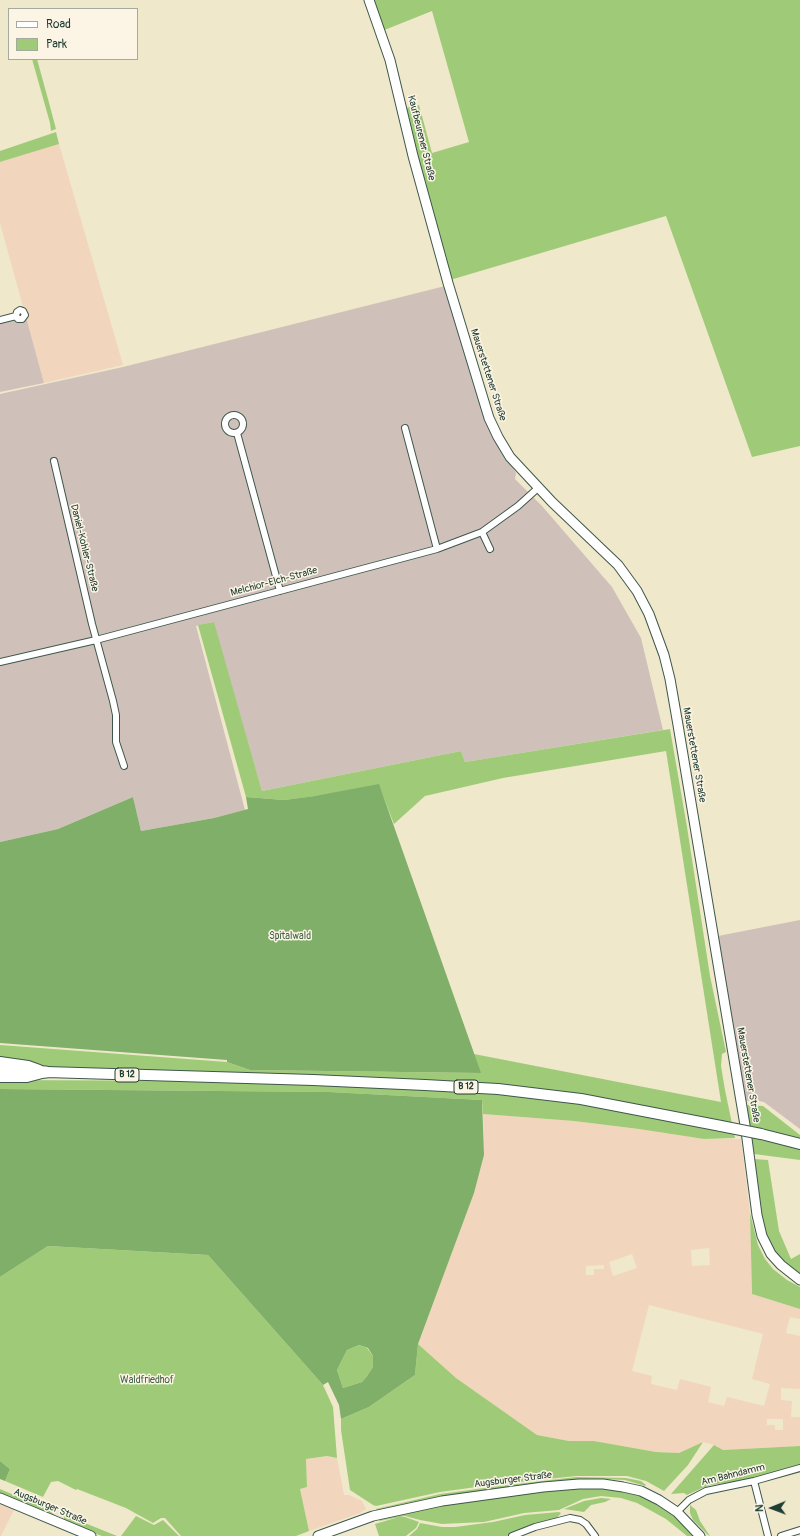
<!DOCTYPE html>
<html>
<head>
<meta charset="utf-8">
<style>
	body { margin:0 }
	#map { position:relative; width:800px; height:1536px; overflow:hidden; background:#efe8cb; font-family:Pangolin,sans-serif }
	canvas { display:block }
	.legend { position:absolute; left:8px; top:8px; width:130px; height:52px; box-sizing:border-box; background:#fcf5e5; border:1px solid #a4ab9e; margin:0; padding:5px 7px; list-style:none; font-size:12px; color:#1f3d34 }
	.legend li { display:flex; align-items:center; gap:8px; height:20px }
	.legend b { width:20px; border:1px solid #a4ab9e }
	.north { position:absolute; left:752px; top:1488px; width:40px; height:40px; -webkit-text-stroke:3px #fcf5e5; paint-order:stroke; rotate:269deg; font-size:11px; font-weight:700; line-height:16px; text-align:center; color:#1f3d34 }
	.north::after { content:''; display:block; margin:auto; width:14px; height:18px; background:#1f3d34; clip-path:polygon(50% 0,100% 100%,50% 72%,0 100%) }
</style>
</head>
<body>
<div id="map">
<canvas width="800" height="1536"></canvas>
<ul class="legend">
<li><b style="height:5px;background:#fff"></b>Road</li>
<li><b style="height:11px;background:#9fcb78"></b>Park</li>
</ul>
<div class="north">N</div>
</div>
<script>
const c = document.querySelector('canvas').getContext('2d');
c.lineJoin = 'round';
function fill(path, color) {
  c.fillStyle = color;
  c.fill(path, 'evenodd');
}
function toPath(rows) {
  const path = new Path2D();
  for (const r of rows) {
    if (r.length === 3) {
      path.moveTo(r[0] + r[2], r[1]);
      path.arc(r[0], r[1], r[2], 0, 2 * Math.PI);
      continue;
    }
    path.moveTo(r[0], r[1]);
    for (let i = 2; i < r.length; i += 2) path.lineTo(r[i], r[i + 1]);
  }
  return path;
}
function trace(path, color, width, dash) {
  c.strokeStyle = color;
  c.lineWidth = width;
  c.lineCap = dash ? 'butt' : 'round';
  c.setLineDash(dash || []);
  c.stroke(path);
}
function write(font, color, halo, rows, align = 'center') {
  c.font = font + ' Pangolin,sans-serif';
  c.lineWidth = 3;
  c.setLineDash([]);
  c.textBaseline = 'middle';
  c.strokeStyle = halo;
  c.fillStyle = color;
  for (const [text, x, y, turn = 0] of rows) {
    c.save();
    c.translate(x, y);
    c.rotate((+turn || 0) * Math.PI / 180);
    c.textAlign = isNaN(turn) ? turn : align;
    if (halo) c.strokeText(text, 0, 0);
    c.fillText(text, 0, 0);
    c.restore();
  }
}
fill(toPath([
	[59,144,123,365,44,383,0,223,0,162],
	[483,1114,574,1121,639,1129,704,1139,741,1139,750,1213,752,1294,800,1309,800,1319,790,1317,786,1333,800,1336,800,1389,781,1388,781,1400,792,1401,791,1417,800,1417,800,1446,723,1450,714,1445,703,1442,679,1453,656,1452,594,1441,569,1441,537,1435,456,1378,418,1344,474,1193,484,1155],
	[709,1248,710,1265,692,1266,691,1250],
	[632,1254,637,1268,613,1276,609,1262],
	[586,1266,604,1265,604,1269,594,1269,594,1275,586,1275],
	[649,1305,763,1334,752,1379,770,1384,764,1406,727,1397,724,1406,708,1402,711,1387,680,1379,677,1390,651,1384,652,1376,632,1371],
	[767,1419,783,1419,783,1430,775,1430,775,1425,767,1425],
	[327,1456,337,1458,344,1495,349,1495,362,1501,366,1509,360,1513,309,1531,300,1489,307,1487,306,1459],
	[0,1502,15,1508,1,1536,0,1536]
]), '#f2d5bd');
fill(toPath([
	[445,286,494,440,516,473,515,479,542,506,612,587,641,638,663,730,465,762,461,751,262,791,213,622,196,626,245,810,214,818,141,831,133,797,58,829,0,842,0,394,123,367],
	[23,306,44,383,0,392,0,319,14,315,16,308],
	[800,920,800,1129,764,1102,753,1100,746,1101,718,936]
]), '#cfc1ba');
fill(toPath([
	[372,0,800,0,800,446,752,457,666,216,450,280,416,155,406,108,419,105,432,153,469,142,432,11,382,31],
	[32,59,37,59,48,99,56,129,51,131,50,123],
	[56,132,59,144,0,162,0,151],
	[214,622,262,791,461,751,465,762,670,729,687,827,710,976,726,1052,722,1054,721,1066,725,1090,735,1138,704,1139,639,1129,574,1121,483,1114,482,1100,329,1092,0,1089,0,1080,221,1081,581,1096,46,1067,28,1063,0,1060,0,1045,227,1062,250,1070,480,1073,474,1054,721,1102,666,751,503,778,425,796,394,824,380,788,284,800,246,797,198,625],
	[747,1105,763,1106,800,1135,800,1141,760,1130,761,1140,800,1148,800,1160,754,1154],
	[754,1159,768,1160,779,1231,791,1259,800,1254,800,1277,794,1274,767,1244,761,1214],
	[750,1213,758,1245,765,1259,773,1269,787,1280,800,1287,800,1309,752,1294],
	[48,1246,208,1255,323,1385,333,1407,337,1458,327,1456,306,1459,307,1487,300,1489,309,1531,296,1536,181,1536,165,1518,161,1518,153,1523,126,1508,77,1489,76,1490,58,1481,51,1482,43,1497,5,1481,10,1469,0,1461,0,1277],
	[418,1344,456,1378,537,1435,569,1441,594,1441,656,1452,679,1453,703,1442,688,1465,664,1491,646,1481,627,1476,576,1476,491,1485,440,1492,376,1506,373,1505,350,1490,341,1430,341,1419,369,1407,415,1375],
	[359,1345,367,1348,373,1356,373,1367,367,1376,362,1382,343,1388,337,1370,347,1350],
	[714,1445,723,1450,800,1446,800,1466,754,1479,711,1485,702,1488,687,1495,684,1493,671,1494],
	[576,1477,626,1478,641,1481,646,1485,645,1486,625,1480,603,1479,577,1480,440,1497,377,1511,376,1509,440,1494,492,1487],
	[580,1488,601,1488,622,1490,640,1496,656,1504,675,1517,695,1536,687,1536,666,1519,637,1503,621,1498,601,1496,583,1499,559,1510,524,1513,484,1522,442,1524,420,1520,405,1516,379,1521,380,1518,443,1504,544,1491],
	[0,1489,47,1509,56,1516,57,1519,0,1494],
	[601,1498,611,1499,605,1502,591,1505,584,1512,564,1509,584,1501],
	[690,1505,696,1510,700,1521,710,1536,708,1535,693,1520,690,1513],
	[559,1512,561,1513,555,1520,516,1531,507,1536,409,1536,417,1529,420,1523,442,1527,455,1527,493,1522,525,1515],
	[65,1515,117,1536,102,1536,63,1522],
	[136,1516,154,1525,163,1520,179,1536,121,1536],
	[399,1517,405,1517,419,1522,416,1528,406,1536,379,1536,375,1524]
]), '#9fcb78');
fill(toPath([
	[379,784,481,1073,250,1070,227,1062,227,1060,0,1043,0,842,58,829,133,797,141,831,214,818,248,809,246,797,284,800,315,796],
	[0,1089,329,1092,482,1100,484,1155,474,1193,418,1344,415,1375,369,1407,341,1419,339,1405,328,1382,323,1385,208,1255,48,1246,0,1277],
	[359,1345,368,1348,373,1356,373,1367,367,1376,362,1382,343,1388,337,1370,347,1350],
	[0,1461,10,1469,5,1481,0,1479]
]), '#7faf68');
const minor = toPath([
	[0,320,16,316,17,312,20,310,23,311,25,315,22,319,18,319,16,316],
	[234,424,9],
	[405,428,437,549],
	[237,433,280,591],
	[54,461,92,624,113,701,116,715,116,742,124,766],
	[482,532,490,549],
	[0,662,96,640,437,549,482,532,518,506,538,488],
	[754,1481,768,1536],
	[677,1512,689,1500,706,1491,754,1481,800,1468],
	[512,1536,535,1527,570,1518,580,1520,586,1524,595,1536],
	[781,1536,800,1530]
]);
const secondary = toPath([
	[369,0,390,60,413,156,448,283,489,418,498,437,510,457,552,502,618,565,637,591,649,614,664,655,670,679,678,725,746,1131,757,1215,762,1236,771,1254,781,1265,800,1280],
	[0,1498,91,1536],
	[318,1536,373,1516,442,1501,543,1487,579,1484,603,1484,623,1487,641,1491,659,1500,677,1512,700,1536]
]);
const primary = toPath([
	[0,1062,28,1066,39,1070],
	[0,1077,27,1077,46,1072,313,1080,425,1085,498,1089,581,1099,721,1126],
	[761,1134,800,1144]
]);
const trunk = toPath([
	[0,1070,46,1072]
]);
trace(minor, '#3e574b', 8);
trace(secondary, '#3e574b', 11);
trace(primary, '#3e574b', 12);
trace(trunk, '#3e574b', 13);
trace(minor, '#fff', 6);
trace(secondary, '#fff', 9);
trace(primary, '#fff', 10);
trace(trunk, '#fff', 11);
const primaryBridge = toPath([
	[721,1126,761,1134]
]);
trace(primaryBridge, '#3e574b', 12, []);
trace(primaryBridge, '#fff', 10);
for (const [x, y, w] of [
	[127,1075,24],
	[466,1087,24]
]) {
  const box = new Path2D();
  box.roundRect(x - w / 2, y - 7, w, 14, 3);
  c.fillStyle = '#fcf5e5';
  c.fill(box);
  trace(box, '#1f3d34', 1);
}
write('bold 9px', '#1f3d34', null, [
	["B 12",127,1075],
	["B 12",466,1087]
]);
write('10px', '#1f3d34', '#fcf5e5', [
	["Kaufbeurener Straße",421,138,76],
	["Mauerstettener Straße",488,375,72],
	["Daniel-Kohler-Straße",84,548,76],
	["Melchior-Elch-Straße",274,582,-15],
	["Mauerstettener Straße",694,755,80],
	["Mauerstettener Straße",748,1075,80],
	["Am Bahndamm",733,1475,-14],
	["Augsburger Straße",513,1480,-7],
	["Augsburger Straße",50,1507,23]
]);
write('10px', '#3f6045', '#fcf5e5', [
	["Spitalwald",290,936],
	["Waldfriedhof",147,1380]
]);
</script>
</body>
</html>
